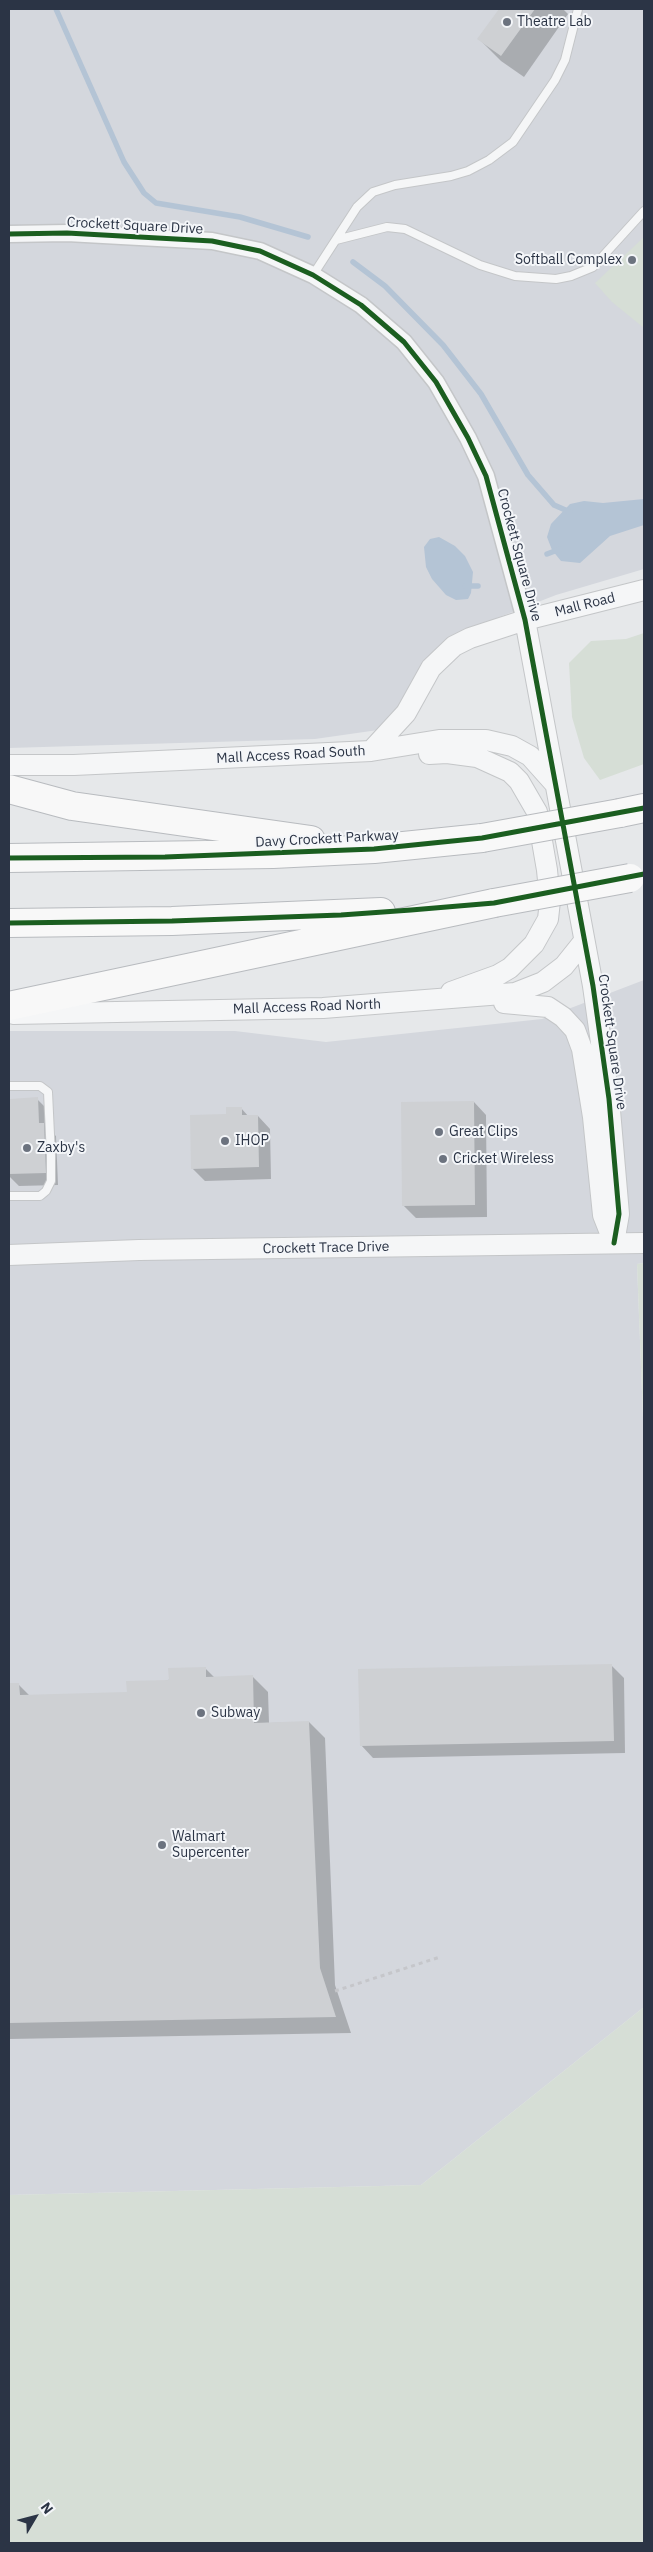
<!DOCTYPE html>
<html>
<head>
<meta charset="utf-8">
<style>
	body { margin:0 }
	#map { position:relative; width:653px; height:2552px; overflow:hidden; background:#e6e8ea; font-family:"IBM Plex Sans",sans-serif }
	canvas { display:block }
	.frame { position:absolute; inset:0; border:10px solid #2b3445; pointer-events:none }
	.north { position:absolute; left:10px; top:2492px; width:50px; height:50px; -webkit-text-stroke:4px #f4f6f9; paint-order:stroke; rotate:53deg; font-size:14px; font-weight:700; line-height:20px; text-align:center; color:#2b3445 }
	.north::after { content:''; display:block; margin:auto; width:18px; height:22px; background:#2b3445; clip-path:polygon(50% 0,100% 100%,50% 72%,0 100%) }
</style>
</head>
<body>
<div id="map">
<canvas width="653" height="2552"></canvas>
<div class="frame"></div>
<div class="north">N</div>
</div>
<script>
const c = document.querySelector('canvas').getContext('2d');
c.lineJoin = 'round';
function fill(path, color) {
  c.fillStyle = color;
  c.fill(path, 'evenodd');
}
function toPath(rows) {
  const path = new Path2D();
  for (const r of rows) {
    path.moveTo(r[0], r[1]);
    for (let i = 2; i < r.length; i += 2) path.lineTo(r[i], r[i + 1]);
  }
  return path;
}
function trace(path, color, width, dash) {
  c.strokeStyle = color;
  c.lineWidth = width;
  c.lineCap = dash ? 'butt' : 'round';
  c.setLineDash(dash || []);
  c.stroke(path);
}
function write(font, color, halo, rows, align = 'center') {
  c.font = font + ' "IBM Plex Sans",sans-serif';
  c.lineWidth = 4;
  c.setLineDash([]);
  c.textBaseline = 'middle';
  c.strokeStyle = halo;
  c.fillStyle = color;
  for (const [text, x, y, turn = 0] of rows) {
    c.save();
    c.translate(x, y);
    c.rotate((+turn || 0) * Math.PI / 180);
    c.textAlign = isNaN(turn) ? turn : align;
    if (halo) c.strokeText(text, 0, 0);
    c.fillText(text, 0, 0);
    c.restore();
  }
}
fill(toPath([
	[9,9,644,9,644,569,556,595,497,618,441,645,423,661,402,703,378,730,315,739,9,748],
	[644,980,644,1263,637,1264,644,1443,644,2007,421,2185,9,2195,9,1031,235,1031,326,1042,542,1019]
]), '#d4d7dd');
fill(toPath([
	[644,237,644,328,612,302,595,283],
	[644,633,644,764,600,780,584,758,572,717,569,663,591,641,626,639],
	[644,1263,644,1443,637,1264],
	[644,2007,644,2543,9,2543,9,2195,421,2185]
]), '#d6ded6');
fill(toPath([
	[644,499,644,525,610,536,580,563,561,561,552,550,547,537,551,524,570,504,584,501,603,503],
	[439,537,455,546,465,556,473,572,471,593,468,599,456,600,446,595,432,579,426,567,424,547,430,539]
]), '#b4c4d5');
fill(toPath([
	[500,9,563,9,568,14,524,77,501,61,479,39],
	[37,1099,49,1111,50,1131,56,1136,58,1185,19,1186,9,1176,9,1124,13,1124],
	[474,1102,486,1115,487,1217,416,1218,403,1205],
	[241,1108,249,1117,258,1116,270,1129,271,1179,205,1181,192,1168],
	[611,1665,624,1678,625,1753,373,1758,361,1745],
	[205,1668,215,1678,252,1676,268,1692,269,1723,309,1722,325,1738,335,1985,351,2033,9,2039,9,1685,19,1685,30,1696,128,1693]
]), '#0003');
trace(toPath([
	[56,9,124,162,144,193,156,203,240,217,308,237],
	[353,262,385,286,443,345,481,394,528,475,554,505,570,512],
	[547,554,560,549],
	[465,586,478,586]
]), '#b4c4d5', 5.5);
fill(toPath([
	[499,9,535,9,501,56,477,39],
	[38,1097,39,1123,44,1123,46,1173,9,1174,10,1099],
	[474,1101,475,1205,402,1206,401,1102],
	[226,1107,242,1107,242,1115,258,1115,259,1167,191,1169,190,1115,226,1114],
	[612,1664,614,1741,360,1746,358,1669],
	[206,1667,206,1677,253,1675,254,1723,309,1721,320,1968,336,2017,9,2023,9,1683,19,1683,20,1695,127,1692,126,1681,169,1680,168,1668]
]), '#ced0d3');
const service = toPath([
	[336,240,387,227,405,229,480,265,515,276,556,279,571,276,593,267,644,211],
	[313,275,357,207,373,192,395,185,451,176,468,171,489,160,513,142,555,80,565,60,578,9],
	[9,1086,40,1086,48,1092,51,1156,51,1181,46,1191,40,1196,9,1196]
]);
const minor = toPath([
	[9,234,67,233,212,241,260,251,313,275,361,305,404,342,436,382,468,438,486,476,525,620]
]);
const tertiary = toPath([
	[525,620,593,986,609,1099,619,1214,614,1243],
	[371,751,406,713,431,668,454,646,470,638,525,620,644,590],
	[429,754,447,753,477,757,510,772,519,781,537,812,547,870,550,901,548,919,534,944,510,968,498,975,451,992],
	[9,765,74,765,371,751,439,740,486,740,512,746,530,756,555,784],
	[504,1003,548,1007,563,1017,575,1030,582,1049,593,1117,603,1215,614,1243],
	[13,1014,323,1008,515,993,543,982,564,966,584,941],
	[9,1255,139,1250,644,1243]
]);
const motorway = toPath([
	[9,789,72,806,311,840],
	[620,813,644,808],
	[9,858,273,854,374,849,482,838],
	[9,923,172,921,381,912],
	[9,1006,494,903]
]);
trace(service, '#c4c6c8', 10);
trace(minor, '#c4c6c8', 19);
trace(tertiary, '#c4c6c8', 22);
trace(motorway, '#b8bbbf', 30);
trace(toPath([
	[335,1991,440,1957]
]), '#c5c6ca', 3, [4, 4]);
trace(service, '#f5f6f7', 8);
trace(minor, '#f5f6f7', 16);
trace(tertiary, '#f5f6f7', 20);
trace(motorway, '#f8f8f8', 28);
const motorwayBridge = toPath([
	[482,838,620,813],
	[494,903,630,878]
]);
trace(motorwayBridge, '#b8bbbf', 30, []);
trace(motorwayBridge, '#f8f8f8', 28);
trace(toPath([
	[9,234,67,233,212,241,260,251,313,275,361,305,404,342,436,382,468,438,486,476,525,620,593,986,609,1099,619,1214,614,1243],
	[9,858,165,857,374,849,482,838,644,808],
	[9,923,172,921,341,915,411,910,494,903,644,874]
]), '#1b5e20', 5);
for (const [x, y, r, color] of [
	[507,22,5,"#6c737f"],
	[632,260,5,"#6c737f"],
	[439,1132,5,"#6c737f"],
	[225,1141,5,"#6c737f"],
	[27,1148,5,"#6c737f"],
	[443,1159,5,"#6c737f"],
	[201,1713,5,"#6c737f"],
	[162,1845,5,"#6c737f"]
]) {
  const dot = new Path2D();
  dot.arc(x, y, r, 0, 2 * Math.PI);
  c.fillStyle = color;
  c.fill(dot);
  trace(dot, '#f4f6f9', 2);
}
write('14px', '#2b3445', '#f4f6f9', [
	["Theatre Lab",517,22],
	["Softball Complex",622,260,"right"],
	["Great Clips",449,1132],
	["IHOP",235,1141],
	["Zaxby's",37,1148],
	["Cricket Wireless",453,1159],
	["Subway",211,1713],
	["Walmart",172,1837],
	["Supercenter",172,1853]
], 'left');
write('14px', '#2b3445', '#f4f6f9', [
	["Crockett Square Drive",135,226,3],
	["Crockett Square Drive",519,555,75],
	["Mall Road",585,605,-14],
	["Mall Access Road South",291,755,-3],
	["Davy Crockett Parkway",327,839,-3],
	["Mall Access Road North",307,1007,-2],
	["Crockett Square Drive",612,1042,82],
	["Crockett Trace Drive",326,1248,-1]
]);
</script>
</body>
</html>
